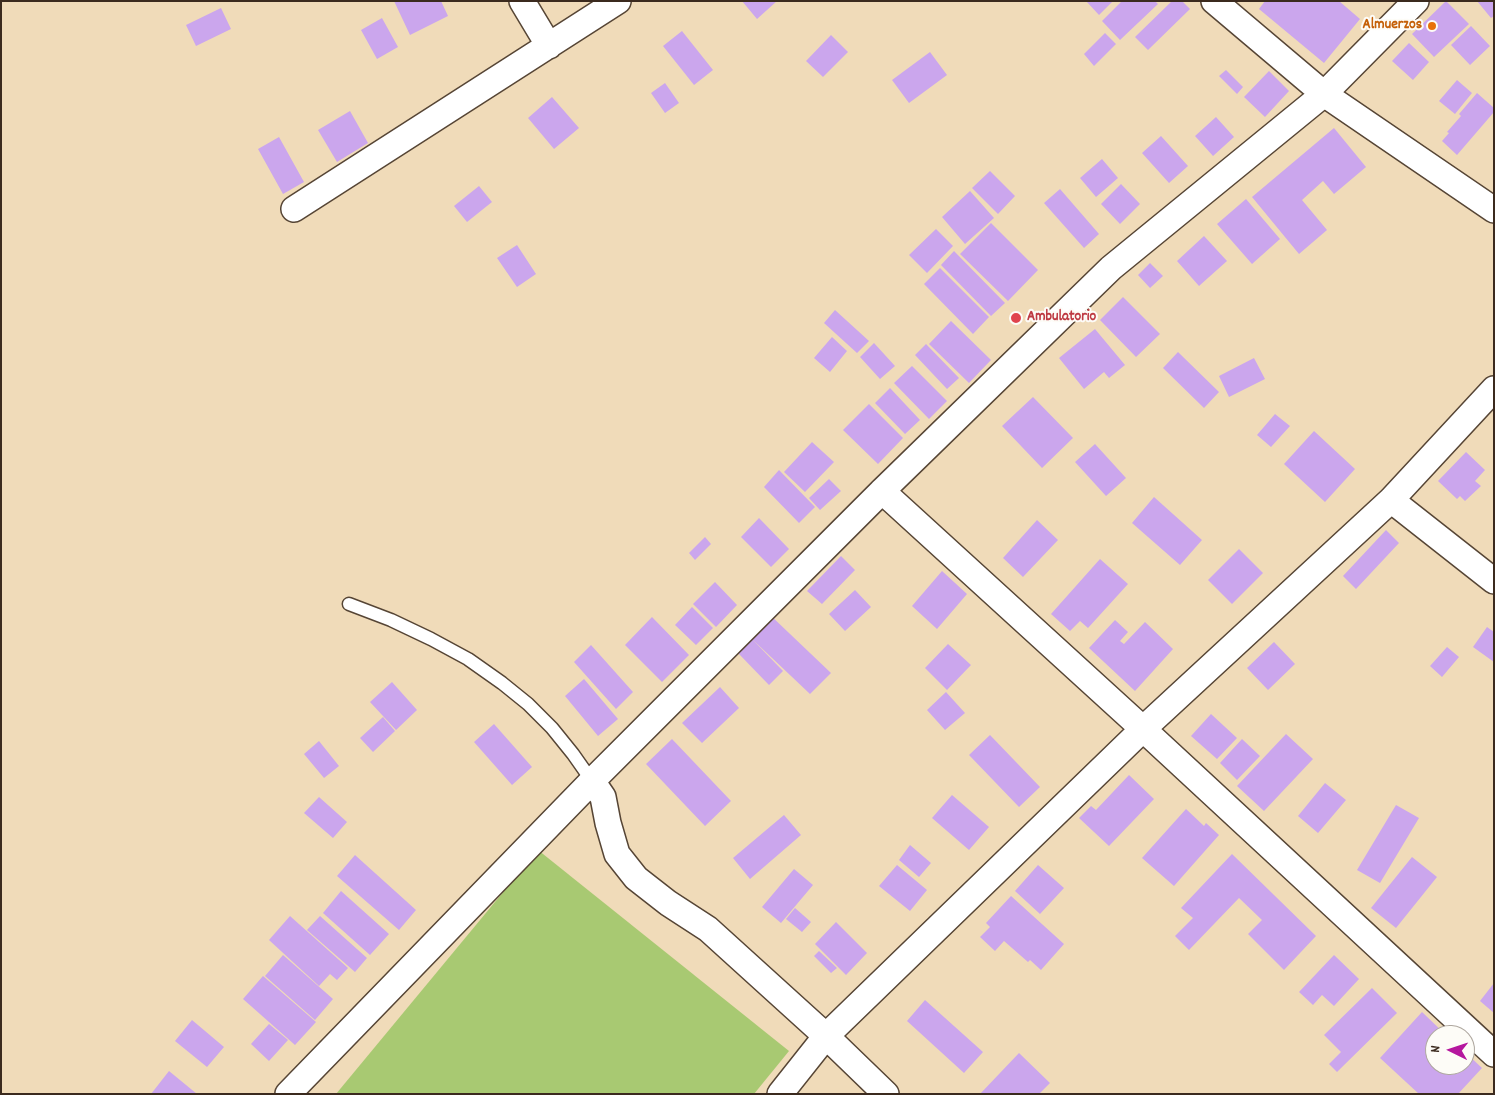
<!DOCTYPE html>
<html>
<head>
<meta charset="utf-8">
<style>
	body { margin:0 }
	#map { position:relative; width:1495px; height:1095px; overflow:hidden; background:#f0dbb9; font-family:Dekko,sans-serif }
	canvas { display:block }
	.frame { position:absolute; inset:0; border:2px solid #3b2a1e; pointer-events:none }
	.north { position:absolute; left:1425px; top:1025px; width:50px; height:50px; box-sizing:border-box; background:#fdfcf7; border:1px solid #afa8a0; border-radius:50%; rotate:274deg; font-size:14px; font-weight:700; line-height:20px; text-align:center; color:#3b2a1e }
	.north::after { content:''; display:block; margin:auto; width:18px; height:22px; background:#b5179e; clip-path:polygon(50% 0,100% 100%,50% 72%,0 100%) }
</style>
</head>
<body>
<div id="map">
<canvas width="1495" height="1095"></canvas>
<div class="frame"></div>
<div class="north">N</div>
</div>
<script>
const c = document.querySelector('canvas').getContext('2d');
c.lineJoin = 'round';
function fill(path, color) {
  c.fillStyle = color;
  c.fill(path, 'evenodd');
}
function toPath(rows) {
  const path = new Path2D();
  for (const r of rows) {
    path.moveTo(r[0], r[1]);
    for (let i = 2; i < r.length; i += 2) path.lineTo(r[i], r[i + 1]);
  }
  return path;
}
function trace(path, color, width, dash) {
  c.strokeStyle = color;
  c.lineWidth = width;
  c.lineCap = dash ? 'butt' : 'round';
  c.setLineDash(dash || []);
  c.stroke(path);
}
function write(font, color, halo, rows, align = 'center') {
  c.font = font + ' Dekko,sans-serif';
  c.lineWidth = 4;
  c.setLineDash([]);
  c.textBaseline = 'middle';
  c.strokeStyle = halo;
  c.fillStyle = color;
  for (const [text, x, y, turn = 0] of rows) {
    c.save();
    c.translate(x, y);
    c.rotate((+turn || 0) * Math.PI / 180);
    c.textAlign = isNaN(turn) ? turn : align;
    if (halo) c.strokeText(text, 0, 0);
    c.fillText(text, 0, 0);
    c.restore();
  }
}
fill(toPath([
	[538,850,789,1051,754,1094,336,1094]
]), '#a8c972');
fill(toPath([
	[394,1,441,1,448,16,410,35],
	[742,1,777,1,757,19],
	[1086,1,1113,1,1099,15],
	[1122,1,1155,1,1158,4,1120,40,1102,21],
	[1172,1,1182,1,1190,9,1148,50,1135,37],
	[1265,1,1339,1,1360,19,1324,63,1259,9],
	[1446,1,1469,24,1434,57,1412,34],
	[1477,1,1494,1,1494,16,1491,18],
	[221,8,231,29,196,46,186,25],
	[382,18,398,47,377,59,361,30],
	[1471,26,1490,46,1470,65,1451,45],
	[682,31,713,70,694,85,663,46],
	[1105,33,1116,44,1094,66,1084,54],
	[831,35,848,52,823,77,806,61],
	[1409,43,1429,62,1413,80,1392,61],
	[930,52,947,75,909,103,892,80],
	[1226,70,1243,87,1237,94,1219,76],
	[1269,71,1289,91,1265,117,1244,97],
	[1457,80,1472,93,1455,114,1439,101],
	[665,83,679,103,665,113,651,93],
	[1477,93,1494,108,1494,112,1457,155,1442,141,1449,133,1447,132,1461,116,1459,114],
	[552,97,579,128,554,149,528,118],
	[350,111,368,143,337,162,318,130],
	[1216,117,1234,137,1213,156,1195,136],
	[1334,128,1366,167,1334,194,1323,181,1302,200,1327,230,1299,254,1252,197],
	[1161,136,1188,166,1169,183,1142,153],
	[279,137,304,182,283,194,258,149],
	[1102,159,1118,178,1096,197,1080,178],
	[990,171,1015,196,998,214,972,188],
	[1121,184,1140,204,1120,224,1101,204],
	[479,186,492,202,467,222,454,206],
	[1060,189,1099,234,1084,248,1044,203],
	[970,191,994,218,965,244,942,217],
	[1246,199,1280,239,1252,264,1217,224],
	[991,223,1038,270,1008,301,960,254],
	[936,229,953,246,927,273,909,255],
	[1204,236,1227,261,1199,286,1177,261],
	[517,245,536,274,517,287,497,258],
	[954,251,1005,303,991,316,941,265],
	[1150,263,1163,276,1150,288,1138,275],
	[940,268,989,317,973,334,924,284],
	[1123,297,1160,334,1136,357,1100,320],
	[835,310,869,341,857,353,824,323],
	[951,321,991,360,969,383,929,344],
	[1095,329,1125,365,1109,378,1104,372,1084,389,1059,358],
	[832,337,847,351,830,372,814,358],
	[874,343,895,366,880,379,860,357],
	[926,344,959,378,947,389,915,355],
	[1178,352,1219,392,1204,408,1163,368],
	[1254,358,1265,379,1229,397,1219,376],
	[912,366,947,401,929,419,894,383],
	[890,388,920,420,905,434,875,403],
	[1033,397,1073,438,1042,468,1002,426],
	[869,404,903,438,878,464,843,430],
	[1275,414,1290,426,1271,447,1257,435],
	[1314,431,1355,469,1325,502,1284,464],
	[812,442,834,462,805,492,784,472],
	[1095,444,1126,478,1106,496,1075,462],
	[1466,452,1485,470,1475,481,1481,486,1465,501,1460,496,1457,499,1438,481],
	[779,470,815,507,799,523,764,487],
	[829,479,841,491,820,510,809,498],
	[1154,497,1202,540,1180,565,1132,523],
	[759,518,789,549,771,567,741,537],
	[1037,520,1058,540,1023,577,1003,558],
	[1386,530,1399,543,1356,589,1343,576],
	[705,537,711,544,695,560,689,553],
	[1239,549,1263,573,1232,604,1208,580],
	[841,556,855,570,822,604,807,591],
	[1100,559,1128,584,1088,628,1080,621,1070,631,1051,614],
	[942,571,967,594,937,629,912,606],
	[715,582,737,605,716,627,693,604],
	[855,590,871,607,845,631,829,614],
	[692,607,713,628,696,645,675,625],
	[768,613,831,673,810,694,752,639,783,671,769,685,738,653,720,671,712,664],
	[652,617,689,655,662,682,625,645],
	[1115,620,1128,632,1120,641,1124,644,1145,622,1173,649,1135,691,1089,648],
	[1487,627,1494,632,1494,662,1473,647],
	[1274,642,1295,664,1268,690,1247,668],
	[948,644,971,665,947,690,925,668],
	[591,645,633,692,616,709,574,662],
	[1447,647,1459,657,1442,677,1430,666],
	[584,679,618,719,598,736,565,696],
	[392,682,417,710,396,730,370,702],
	[720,687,739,708,702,743,682,723],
	[946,692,965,713,945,730,927,710],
	[1211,714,1237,738,1217,759,1191,736],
	[383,717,395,731,373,752,360,738],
	[494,724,532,767,512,785,474,742],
	[1286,734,1313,759,1264,811,1237,786],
	[990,735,1040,787,1019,807,969,755],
	[672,739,731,801,705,826,646,764],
	[1242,739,1260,756,1237,780,1220,763],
	[319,741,339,766,324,778,304,754],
	[1129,775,1154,799,1109,846,1079,818,1091,806,1096,810],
	[1325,783,1346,800,1318,833,1298,816],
	[952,795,989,827,969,850,932,818],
	[319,797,347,822,333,838,304,813],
	[1396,805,1419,818,1380,883,1357,870],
	[1186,809,1204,826,1206,823,1219,835,1174,886,1142,858],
	[784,815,801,835,750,879,733,858],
	[910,845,931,863,919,877,899,860],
	[1232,854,1316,936,1284,970,1248,934,1262,920,1239,898,1189,950,1175,936,1193,918,1181,908],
	[355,855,416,910,399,930,337,876],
	[1412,857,1437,877,1396,928,1371,908],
	[897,865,927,890,910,911,879,886],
	[1038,865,1064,888,1040,914,1015,891],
	[794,869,813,885,781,923,762,907],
	[341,891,389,934,370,955,323,913],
	[1011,896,1064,944,1041,970,1030,960,1028,962,1004,941,995,951,980,937,990,927,986,923],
	[795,908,811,922,802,932,786,919],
	[290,916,348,968,337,980,330,974,319,986,269,940],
	[320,916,367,958,355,972,307,930],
	[836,922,867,953,846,975,815,944],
	[819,951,837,968,831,973,814,956],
	[283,955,333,999,315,1020,265,976],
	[1334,955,1359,979,1334,1006,1322,995,1313,1005,1299,992],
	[263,976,316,1022,295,1045,243,999],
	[1494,983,1494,1013,1480,1001],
	[1372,988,1397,1013,1337,1072,1329,1064,1341,1052,1324,1035],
	[925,1000,983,1052,964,1073,907,1021],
	[1422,1012,1446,1035,1435,1035,1435,1065,1465,1065,1465,1052,1482,1068,1458,1094,1419,1094,1380,1058],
	[192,1020,224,1047,207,1067,175,1041],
	[269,1024,288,1040,269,1061,251,1044],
	[1019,1053,1050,1083,1039,1094,980,1094],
	[169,1071,197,1094,151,1094]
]), '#cba6ed');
const service = toPath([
	[349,604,391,620,431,639,468,659,502,683,528,704,552,728,573,754,592,781]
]);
const minor = toPath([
	[522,1,549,46],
	[1214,1,1324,94,1494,210],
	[294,209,618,1],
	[882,491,1143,729,1494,1054],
	[1391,500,1494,581],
	[592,781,603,797,608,823,617,854,636,878,668,903,708,929,826,1036,886,1094],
	[288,1094,592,781,882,491,1111,268,1324,94,1416,1],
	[780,1094,826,1036,1143,729,1391,500,1494,389]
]);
trace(service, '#564535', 15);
trace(minor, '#564535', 28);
trace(service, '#fff', 12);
trace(minor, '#fff', 25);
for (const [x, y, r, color] of [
	[1432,26,5,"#e8710a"],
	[1016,318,6,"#e0444e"]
]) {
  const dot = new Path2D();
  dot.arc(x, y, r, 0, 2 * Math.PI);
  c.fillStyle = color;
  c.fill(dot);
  trace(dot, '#fdfcf7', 2);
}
write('bold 15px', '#c56008', '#fdfcf7', [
	["Almuerzos",1422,26]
], 'right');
write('bold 15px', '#be3a42', '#fdfcf7', [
	["Ambulatorio",1027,318]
], 'left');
</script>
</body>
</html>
